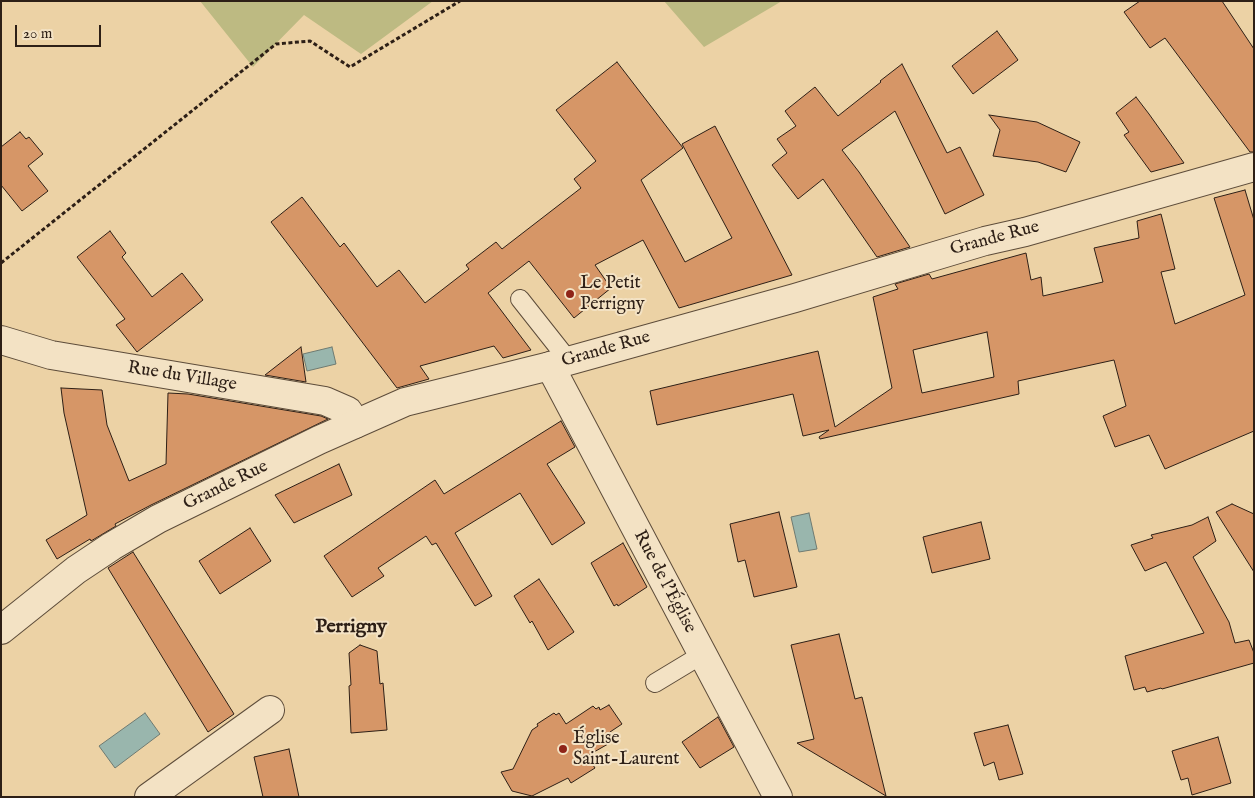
<!DOCTYPE html>
<html>
<head>
<meta charset="utf-8">
<style>
	body { margin:0 }
	#map { position:relative; width:1255px; height:798px; overflow:hidden; background:#ecd2a5; font-family:"IM FELL English",serif }
	canvas { display:block }
	.frame { position:absolute; inset:0; border:2px solid #2d1f16; pointer-events:none }
	.scale { position:absolute; left:15px; top:25px; width:86px; height:22px; box-sizing:border-box; border:2px solid #2d1f16; border-top:0; padding-left:6px; font-size:15px; line-height:18px; white-space:nowrap; color:#2d1f16; -webkit-text-stroke:4px #f3e2c4; paint-order:stroke }
</style>
</head>
<body>
<div id="map">
<canvas width="1255" height="798"></canvas>
<div class="frame"></div>
<div class="scale">20 m</div>
</div>
<script>
const c = document.querySelector('canvas').getContext('2d');
c.lineJoin = 'round';
function fill(path, color) {
  c.fillStyle = color;
  c.fill(path, 'evenodd');
}
function toPath(rows) {
  const path = new Path2D();
  for (const r of rows) {
    path.moveTo(r[0], r[1]);
    for (let i = 2; i < r.length; i += 2) path.lineTo(r[i], r[i + 1]);
  }
  return path;
}
function trace(path, color, width, dash) {
  c.strokeStyle = color;
  c.lineWidth = width;
  c.lineCap = dash ? 'butt' : 'round';
  c.setLineDash(dash || []);
  c.stroke(path);
}
function write(font, color, halo, rows, align = 'center') {
  c.font = font + ' "IM FELL English",serif';
  c.lineWidth = 4;
  c.setLineDash([]);
  c.textBaseline = 'middle';
  c.strokeStyle = halo;
  c.fillStyle = color;
  for (const [text, x, y, turn = 0] of rows) {
    c.save();
    c.translate(x, y);
    c.rotate((+turn || 0) * Math.PI / 180);
    c.textAlign = isNaN(turn) ? turn : align;
    if (halo) c.strokeText(text, 0, 0);
    c.fillText(text, 0, 0);
    c.restore();
  }
}
fill(toPath([
	[200,1,433,1,361,54,304,15,253,67],
	[664,1,782,1,704,47]
]), '#bdba82');
const water = toPath([
	[332,347,336,364,307,371,303,354,332,347],
	[809,513,817,549,799,552,791,517,809,513],
	[145,713,160,734,115,768,99,746,145,713]
]);
fill(water, '#99b6ad');
trace(water, '#6e7a71', 1);
const building = toPath([
	[1140,1,1222,1,1254,49,1254,152,1250,152,1165,38,1150,48,1124,12,1140,1],
	[997,31,1018,60,973,94,952,66,997,31],
	[617,62,683,148,641,180,685,262,732,238,682,144,715,126,792,275,679,308,643,240,595,265,611,288,574,318,529,261,488,293,531,350,503,358,494,346,420,366,429,379,397,388,271,222,302,197,340,247,344,243,377,287,399,270,425,303,469,269,466,265,496,242,502,249,581,188,574,179,596,161,556,110,617,62],
	[902,64,947,153,960,147,984,195,945,214,895,111,842,150,859,172,910,247,877,257,823,179,798,199,772,165,787,153,777,139,796,126,785,111,815,87,838,116,881,82,880,81,902,64],
	[1136,97,1149,114,1184,163,1151,172,1124,135,1129,132,1116,113,1136,97],
	[989,115,1037,122,1080,142,1066,172,1038,162,993,156,1000,130,989,115],
	[20,132,26,139,29,137,43,154,28,166,48,191,22,211,1,185,1,147,20,132],
	[1245,190,1254,220,1254,431,1165,469,1149,435,1115,447,1103,416,1126,406,1114,360,1018,381,1019,394,820,439,819,437,829,430,803,436,793,394,657,425,650,391,818,351,835,427,892,388,873,297,898,289,895,284,929,274,932,279,1026,253,1031,280,1041,277,1043,296,1103,282,1094,248,1139,238,1137,221,1161,214,1175,269,1161,272,1175,324,1245,295,1214,198,1245,190],
	[987,332,994,377,922,393,913,350,987,332],
	[110,231,126,253,122,257,152,297,182,273,203,300,137,352,116,325,125,319,77,257,110,231],
	[301,347,306,382,265,375,301,347],
	[61,388,102,390,107,425,129,481,166,464,168,393,188,394,321,416,328,419,151,505,115,524,116,526,91,541,90,539,57,559,46,540,87,515,64,413,61,388],
	[561,421,575,447,547,464,585,523,552,545,520,493,455,533,492,596,475,606,436,543,432,545,426,536,378,568,384,576,352,597,324,556,435,480,444,494,561,421],
	[339,464,352,495,294,523,275,495,339,464],
	[1232,504,1254,514,1254,572,1216,512,1232,504],
	[779,512,797,587,754,597,745,560,738,562,730,524,779,512],
	[1208,517,1216,541,1193,557,1229,622,1235,643,1249,640,1254,653,1254,663,1162,689,1161,688,1147,692,1145,687,1134,690,1125,656,1204,633,1166,562,1145,571,1131,545,1153,538,1151,535,1192,525,1208,517],
	[981,522,990,559,932,573,923,537,981,522],
	[250,528,271,561,220,594,199,561,250,528],
	[623,543,647,587,618,606,617,604,614,606,591,563,623,543],
	[133,552,234,714,208,732,108,568,133,552],
	[539,579,574,632,548,650,532,621,530,623,514,596,539,579],
	[839,634,855,699,862,697,886,796,797,743,814,739,791,645,839,634],
	[360,645,377,651,380,684,383,683,387,730,351,733,349,686,351,685,349,653,360,645],
	[609,705,622,724,610,732,615,740,587,756,595,768,571,783,568,778,532,796,512,791,501,772,513,769,532,730,538,726,537,724,554,713,556,715,559,713,566,724,593,706,596,709,599,707,600,710,609,705],
	[718,717,734,747,700,768,682,742,718,717],
	[1008,725,1023,774,999,780,994,762,984,766,974,733,1008,725],
	[1218,737,1231,783,1192,795,1188,778,1181,780,1172,751,1218,737],
	[289,749,299,797,263,797,254,757,289,749]
]);
fill(building, '#d69667');
trace(building, '#2d1f16', 1);
const service = toPath([
	[520,299,569,361],
	[655,683,703,654]
]);
const minor = toPath([
	[1,340,51,355,325,401,348,411,355,424],
	[550,366,778,797],
	[149,797,270,710]
]);
const tertiary = toPath([
	[1,630,76,570,112,546,158,519,319,440,405,402,550,366,795,298,985,241,1025,232,1254,167]
]);
trace(service, '#5d4c3a', 20);
trace(minor, '#5d4c3a', 30);
trace(tertiary, '#5d4c3a', 30);
trace(toPath([
	[1,263,276,44,310,41,350,67,460,1]
]), '#2d1f16', 3, [4, 2.5]);
trace(service, '#f3e2c4', 18);
trace(minor, '#f3e2c4', 28);
trace(tertiary, '#f3e2c4', 28);
for (const [x, y, r, color] of [
	[570,294,5,"#8f2418"],
	[563,749,5,"#8f2418"]
]) {
  const dot = new Path2D();
  dot.arc(x, y, r, 0, 2 * Math.PI);
  c.fillStyle = color;
  c.fill(dot);
  trace(dot, '#f3e2c4', 2);
}
write('18px', '#2d1f16', '#f3e2c4', [
	["Grande Rue",995,239,-15],
	["Grande Rue",606,350,-16],
	["Rue du Village",182,377,9],
	["Grande Rue",226,486,-26],
	["Rue de l'Église",664,582,62]
]);
write('18px', '#2d1f16', '#f3e2c4', [
	["Le Petit",580,284],
	["Perrigny",580,305],
	["Église",573,739],
	["Saint-Laurent",573,760]
], 'left');
write('bold 20px', '#2d1f16', '#f3e2c4', [
	["Perrigny",351,628]
]);
</script>
</body>
</html>
